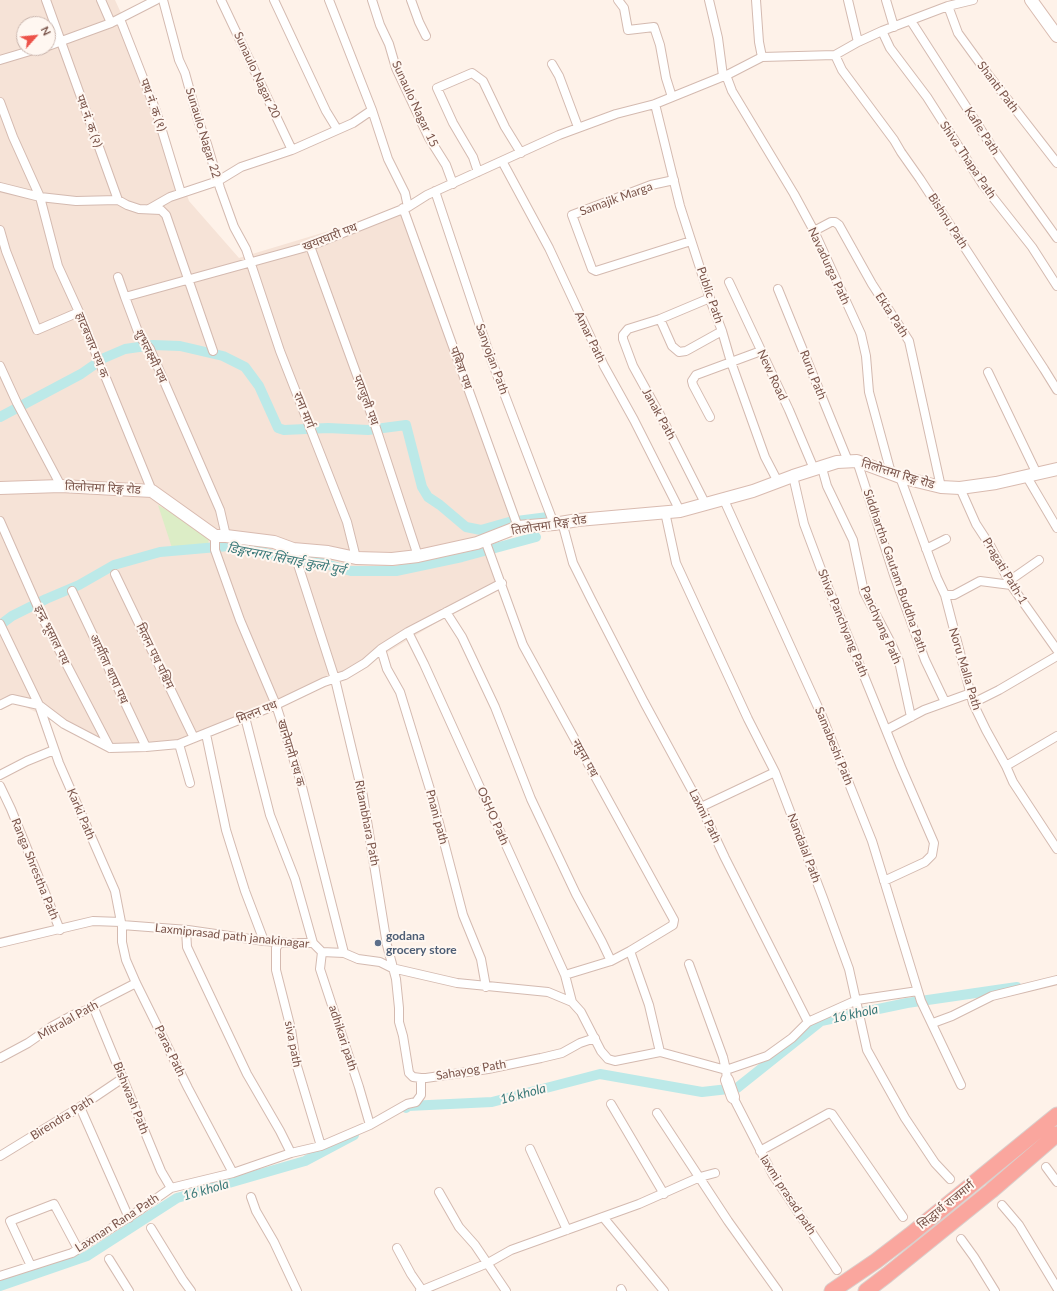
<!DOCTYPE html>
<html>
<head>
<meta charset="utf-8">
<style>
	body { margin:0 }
	#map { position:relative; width:1057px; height:1291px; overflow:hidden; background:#fef2e9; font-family:Lato,sans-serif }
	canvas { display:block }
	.north { position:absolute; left:16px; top:16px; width:40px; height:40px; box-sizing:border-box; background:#fff7f1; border:1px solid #cab6ae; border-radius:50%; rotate:63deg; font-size:11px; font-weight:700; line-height:16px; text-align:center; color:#7a544a }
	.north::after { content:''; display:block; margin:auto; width:14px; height:18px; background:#ed5249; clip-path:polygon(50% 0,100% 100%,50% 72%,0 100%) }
</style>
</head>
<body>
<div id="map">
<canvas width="1057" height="1291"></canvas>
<div class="north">N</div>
</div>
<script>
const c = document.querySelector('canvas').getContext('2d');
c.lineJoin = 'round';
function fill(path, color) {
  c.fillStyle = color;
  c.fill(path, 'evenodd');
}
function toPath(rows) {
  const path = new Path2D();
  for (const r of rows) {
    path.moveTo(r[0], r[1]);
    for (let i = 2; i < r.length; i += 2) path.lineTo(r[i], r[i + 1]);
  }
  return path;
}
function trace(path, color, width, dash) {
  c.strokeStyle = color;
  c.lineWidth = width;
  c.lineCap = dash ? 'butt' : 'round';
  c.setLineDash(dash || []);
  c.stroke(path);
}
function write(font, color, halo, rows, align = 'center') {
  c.font = font + ' Lato,"Noto Sans Devanagari",sans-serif';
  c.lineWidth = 4;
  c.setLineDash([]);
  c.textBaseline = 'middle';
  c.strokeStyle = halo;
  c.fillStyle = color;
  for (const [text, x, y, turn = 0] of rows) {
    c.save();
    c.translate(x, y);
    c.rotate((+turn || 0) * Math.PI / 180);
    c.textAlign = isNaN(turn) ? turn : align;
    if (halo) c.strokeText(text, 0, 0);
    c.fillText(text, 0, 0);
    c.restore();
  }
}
fill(toPath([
	[0,0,115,0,126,24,189,201,239,258,408,207,520,529,491,538,502,583,363,667,194,738,110,748,13,701,0,710],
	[24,24,48,24,48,48,24,48]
]), '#f6e3d7');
fill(toPath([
	[158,505,209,535,208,548,173,551]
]), '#dcedc6');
trace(toPath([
	[0,417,81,374,104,358,125,349,153,345,180,346,223,356,245,367,259,386,278,428,284,430,328,428,368,430,406,425,422,487,428,497,440,505,466,527,481,530,509,522,548,517],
	[0,625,12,616,46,599,79,585,114,565,160,552,229,546,255,550,283,558,318,562,351,571,396,571,462,557,536,537],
	[406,1108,408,1106,492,1102,600,1074,702,1092,737,1088,821,1021,907,1003,1017,987],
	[0,1286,87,1256,177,1198,305,1161,354,1135]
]), '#bce9e8', 10);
const street = toPath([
	[46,0,118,200],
	[101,0,111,23],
	[163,0,179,60,185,73,198,120,207,144,220,188,234,227,246,249,280,351,347,522,356,558],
	[221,0,292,150],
	[274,0,326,111,337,129],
	[329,0,372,110,388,159,405,193,408,207],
	[372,0,380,25,389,44,396,68,429,138,446,165,453,184],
	[411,0,419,22,426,36],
	[618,0,624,8,628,30,654,27,660,45,666,78,672,97],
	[709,0,718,38,723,76],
	[756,0,759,42,762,57],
	[848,0,858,42],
	[886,0,894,27],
	[948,6,958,33,987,73,1057,163],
	[120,19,156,111,181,193],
	[911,21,994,150,1057,238],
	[882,31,890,48,927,97,983,185,1032,247,1057,286],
	[48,46,111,23,156,0],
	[835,55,842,70,894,140,901,152,920,179,1044,369,1057,390],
	[0,60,40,48],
	[552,64,559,76,578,127],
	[726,75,732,91,794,194,814,231,861,334,866,356,869,392,891,473],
	[0,102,13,137,40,197,58,266,79,312,152,491],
	[655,104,680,206,711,302,722,331,731,362,765,457,778,482],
	[502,161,549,248,604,366,634,420,680,511],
	[478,172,473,157,453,123,437,88,472,73,483,81,505,127,521,153],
	[674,180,651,185,572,215,592,269,596,271,691,241],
	[0,187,40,197,76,201,118,200],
	[435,191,491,359,554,524],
	[118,200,127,205,139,209,161,210,166,215,213,351],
	[403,208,518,527],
	[149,209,170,197,218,181,241,167,292,150,353,123,372,110],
	[0,230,6,251,37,330,79,312],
	[814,231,831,222,835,222,839,225,872,284,909,341,941,487],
	[310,246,374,422,418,556],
	[118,277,125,297],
	[729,282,789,410,814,469],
	[778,289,848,461],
	[660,319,672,346,679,352,686,351,722,331],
	[0,366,17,403,61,486],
	[988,372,1037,474],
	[710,417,693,385,692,381,696,375,761,351],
	[857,461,894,575,925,660,945,702],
	[822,468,827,486,853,540,864,592,891,643,899,661,911,717],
	[793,476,804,524,825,580,901,767,934,843,932,855,925,862,884,881],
	[900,477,937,578,945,595,973,703,986,730,1006,766,1013,782,1057,849],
	[1027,477,1057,528],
	[960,488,976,524,991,547,1011,585,1057,650],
	[724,500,822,716,872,841,921,1001,961,1085],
	[706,505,665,424,633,366,623,339,623,335,628,329,660,319,710,298],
	[665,512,676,563,748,719,775,772,823,898,849,969,867,1050,905,1118,935,1163,950,1179],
	[0,521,44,621,110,748],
	[562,522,573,563,591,599,644,702,701,807,725,858,808,1022,792,1038,767,1056,726,1070,723,1057,689,964],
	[215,536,215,550,240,620,276,705,300,779,344,953],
	[226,536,220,510,150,349,140,337,125,297,310,246,408,207,427,195,559,135,616,114,655,104,729,74,762,57,835,55,858,42,882,31,948,6,973,0],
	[485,540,523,645,674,920,673,925,630,951],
	[293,549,335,679,363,796,387,945,396,979,399,1008,399,1022,403,1036,409,1073,413,1077,421,1078],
	[926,549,946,539],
	[115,574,194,738],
	[1009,581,1039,560],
	[72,591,146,747],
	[945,595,954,595,980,581,1011,585],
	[446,612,462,637,495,707,531,799,576,894,602,942,611,961,565,975],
	[0,624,39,705,59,763,115,891,121,922],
	[408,632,424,664,565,975,572,1002],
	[381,649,387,669,400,692,432,796,463,915,481,959,486,987],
	[973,703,999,690,1057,656],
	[0,705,12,699,39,705,64,724,110,748,146,747,179,744,276,705,324,682,345,675,365,663,381,649,408,632,502,583],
	[245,717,270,815,295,879,313,943],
	[886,730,924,710,971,693],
	[206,734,226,830,245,891,264,941],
	[179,744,190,783],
	[1006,766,1057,736],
	[0,775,27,761,54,750],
	[0,786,11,809,60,930],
	[701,807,775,772],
	[122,925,122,942,126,960,136,983,188,1088,233,1173],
	[186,930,187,947,247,1074,280,1131,291,1153],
	[280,942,276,948,276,970,291,1029,296,1063,321,1146],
	[0,943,93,921,121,922,122,925,188,930,264,941,280,942,287,943,313,943,322,952,344,953,358,959,380,962,392,968,457,983,548,992,572,1002,581,1012,601,1051,608,1059,615,1061,660,1052,726,1070,727,1080],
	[322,952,320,969,359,1087,370,1125],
	[611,961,630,951,649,1005,660,1052],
	[93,1006,161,1171,171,1188],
	[808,1022,857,1000,918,991],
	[933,1023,952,1016,992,996,1057,980],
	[0,1058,28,1043,51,1027,73,1015,87,1010,99,1002,136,983],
	[733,1097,773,1175,837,1270],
	[611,1104,664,1194],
	[80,1107,129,1218],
	[657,1113,728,1221,778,1291],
	[530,1149,567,1230],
	[760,1151,829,1113,832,1114,903,1217],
	[0,1156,80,1107,123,1078],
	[1046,1167,1057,1182],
	[439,1192,459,1227,475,1245,506,1291],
	[251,1197,256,1211,274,1242,297,1291],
	[1002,1205,1019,1225,1057,1288],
	[603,1217,664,1291],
	[151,1228,183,1280,191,1291],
	[961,1239,974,1257,995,1291],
	[397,1248,411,1274,422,1290],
	[109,1259,129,1291],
	[31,1266,10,1221,54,1204,78,1249],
	[0,1276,72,1253,140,1210,171,1188,233,1173,291,1153,321,1146,370,1125,407,1104,416,1102,421,1095,421,1078,426,1078,488,1069,541,1058,562,1053,580,1043,595,1038],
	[621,1289,622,1291],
	[420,1291,488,1263,511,1250,639,1204,700,1177,715,1173]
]);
const secondary = toPath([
	[1031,0,1057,36],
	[0,488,61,486,152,491,215,536,226,536,274,542,293,549,328,552,356,558,392,559,418,556,477,543,518,527,554,524,578,520,680,511,753,491,793,476,837,462,857,461,900,477,941,487,960,488,996,483,1057,469],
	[727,1080,733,1097]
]);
const highway = toPath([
	[832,1291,876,1261,910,1235,1057,1115],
	[866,1291,887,1275,991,1191,1057,1134]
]);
trace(street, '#d4bab0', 10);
trace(secondary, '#d9bbb0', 14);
trace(highway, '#dacfcc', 17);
trace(street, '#fff', 8);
trace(secondary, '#fff', 12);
trace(highway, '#faa69e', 15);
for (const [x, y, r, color] of [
	[378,943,4,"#5c6f8a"]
]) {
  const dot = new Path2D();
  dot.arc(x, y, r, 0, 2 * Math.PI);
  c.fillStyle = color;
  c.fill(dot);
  trace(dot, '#fff7f1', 1.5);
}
write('12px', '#7a544a', '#fff7f1', [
	["Sunaulo Nagar 20",257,75,65],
	["Shanti Path",998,87,53],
	["Sunaulo Nagar 15",415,104,65],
	["पथ नं. क (१)",153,105,70],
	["पथ नं. क (२)",89,121,70],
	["Kafle Path",982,131,57],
	["Sunaulo Nagar 22",203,133,73],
	["Shiva Thapa Path",968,160,56],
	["Samajik Marga",616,199,-20],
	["Bishnu Path",948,221,57],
	["खयरघारी पथ",330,237,-21],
	["Navadurga Path",829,266,65],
	["Public Path",710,295,71],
	["Ekta Path",892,315,57],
	["Amar Path",590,337,64],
	["हाटबजार पथ क",92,345,68],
	["शुभलक्ष्मी पथ",151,356,64],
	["Sanyojan Path",492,359,70],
	["पबित्रा पथ",461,368,70],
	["New Road",772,375,65],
	["Ruru Path",813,375,68],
	["पराजुली पथ",366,400,70],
	["राना मार्ग",304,410,68],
	["Janak Path",659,414,61],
	["तिलोत्तमा रिङ्ग रोड",898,474,17],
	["तिलोत्तमा रिङ्ग रोड",103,488,3],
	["तिलोत्तमा रिङ्ग रोड",549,525,-9],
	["Siddhartha Gautam Buddha Path",895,571,71],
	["Pragati Path-1",1005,571,59],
	["Shiva Panchyang Path",843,623,68],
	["Panchyang Path",881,625,66],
	["इन्द्र भूसाल पथ",52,635,64],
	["मिलन पथ पश्चिम",155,656,64],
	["आर्मीला थापा पथ",109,669,65],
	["Noru Malla Path",965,669,73],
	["मिलन पथ",257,712,-22],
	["Samabeshi Path",834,746,68],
	["खानेपानी पथ क",291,753,73],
	["नमुना पथ",585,758,61],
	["Karki Path",81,814,67],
	["OSHO Path",493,816,66],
	["Laxmi Path",705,816,64],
	["Pnani path",437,817,75],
	["Ritambhara Path",367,823,79],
	["Nandalal Path",804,848,69],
	["Ranga Shrestha Path",35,869,68],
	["Laxmiprasad path janakinagar",232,936,6],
	["Mitralal Path",68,1020,-29],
	["adhikari path",343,1038,72],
	["siva path",293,1044,79],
	["Paras Path",170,1051,64],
	["Sahayog Path",471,1070,-10],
	["Bishwash Path",131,1098,68],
	["Birendra Path",62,1118,-32],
	["laxmi prasad path",788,1195,57],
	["सिद्धार्थ राजमार्ग",946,1205,-39],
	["Laxman Rana Path",117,1223,-33]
]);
write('bold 12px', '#4e5e75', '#fff7f1', [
	["godana",386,936],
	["grocery store",386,950]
], 'left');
write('italic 13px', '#3a7979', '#fff7f1', [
	["डिङ्गरनगर सिंचाई कुलो पुर्व",286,559,11],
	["16 khola",855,1014,-12],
	["16 khola",523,1094,-15],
	["16 khola",206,1190,-16]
]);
</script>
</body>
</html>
